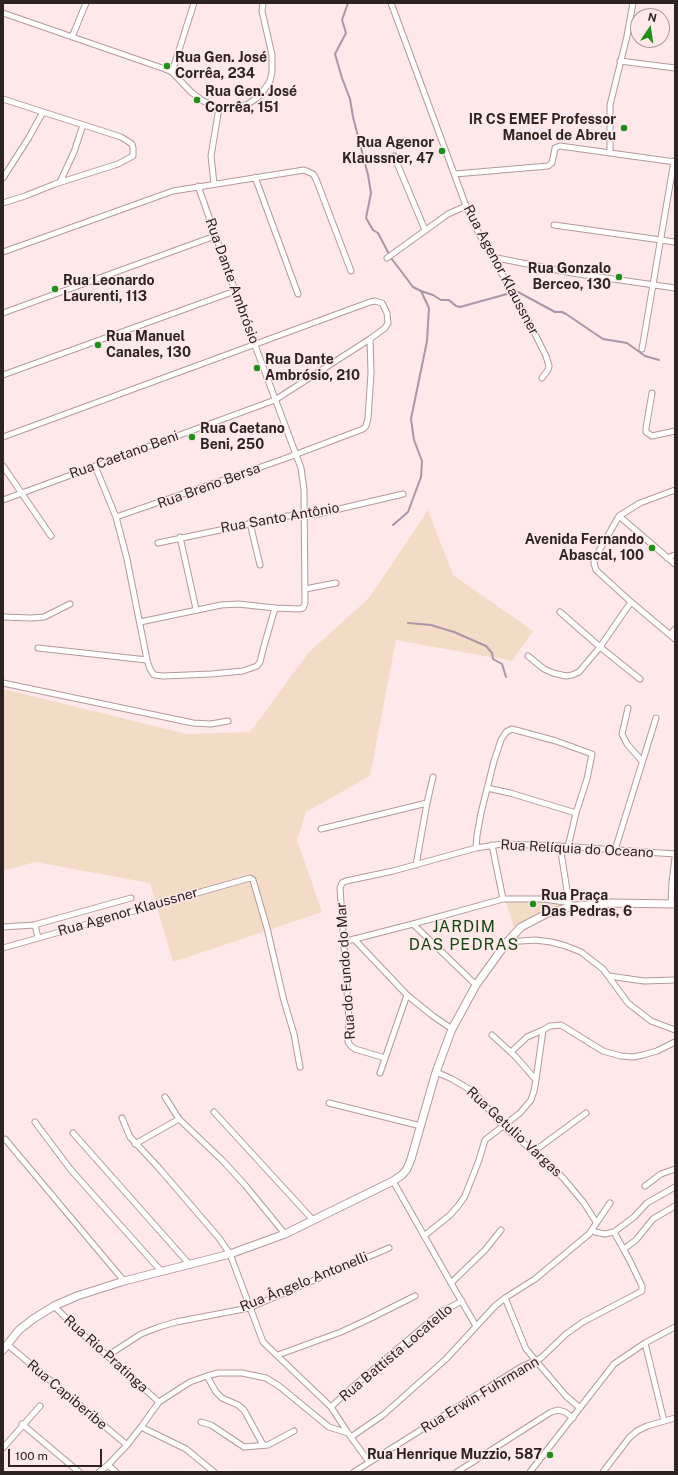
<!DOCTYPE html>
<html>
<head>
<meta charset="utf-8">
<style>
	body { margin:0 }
	#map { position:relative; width:678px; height:1475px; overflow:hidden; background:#fee8ea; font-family:"Public Sans",sans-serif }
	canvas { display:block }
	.frame { position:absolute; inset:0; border:4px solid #2d2324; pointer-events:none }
	.north { position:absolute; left:630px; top:8px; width:40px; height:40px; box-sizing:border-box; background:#fee8ea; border:1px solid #aa999b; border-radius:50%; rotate:13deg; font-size:11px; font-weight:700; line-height:16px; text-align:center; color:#2d2324 }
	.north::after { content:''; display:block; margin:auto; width:14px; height:18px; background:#208f17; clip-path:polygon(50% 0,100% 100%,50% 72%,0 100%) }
	.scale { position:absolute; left:8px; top:1449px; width:94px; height:18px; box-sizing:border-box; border:2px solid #2d2324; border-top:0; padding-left:5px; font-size:12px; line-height:14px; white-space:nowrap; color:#2d2324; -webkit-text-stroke:3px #fee8ea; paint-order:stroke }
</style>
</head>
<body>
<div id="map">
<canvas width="678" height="1475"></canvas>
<div class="frame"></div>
<div class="north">N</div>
<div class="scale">100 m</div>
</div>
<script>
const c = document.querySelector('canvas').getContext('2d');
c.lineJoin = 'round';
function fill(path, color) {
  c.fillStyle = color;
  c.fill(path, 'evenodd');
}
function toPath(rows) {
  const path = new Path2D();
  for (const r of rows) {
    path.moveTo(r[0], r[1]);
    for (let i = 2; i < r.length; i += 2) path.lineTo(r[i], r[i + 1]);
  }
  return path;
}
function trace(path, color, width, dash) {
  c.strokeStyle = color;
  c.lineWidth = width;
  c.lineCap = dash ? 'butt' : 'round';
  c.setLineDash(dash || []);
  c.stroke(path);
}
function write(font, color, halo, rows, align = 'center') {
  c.font = font + ' "Public Sans",sans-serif';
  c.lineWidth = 3;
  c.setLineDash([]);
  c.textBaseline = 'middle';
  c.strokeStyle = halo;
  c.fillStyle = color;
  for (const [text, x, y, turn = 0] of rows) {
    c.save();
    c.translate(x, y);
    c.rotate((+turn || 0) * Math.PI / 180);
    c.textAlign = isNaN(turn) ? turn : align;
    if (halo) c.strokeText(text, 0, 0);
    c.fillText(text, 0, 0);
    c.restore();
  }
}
fill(toPath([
	[428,510,453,575,533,631,512,661,396,640,370,776,306,812,297,840,322,912,173,962,150,883,35,862,3,871,3,689,187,734,250,732,309,652,369,598],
	[526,899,568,904,546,912,514,927,505,900]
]), '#f4dbc5');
trace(toPath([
	[348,3,342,20,346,33,335,54,342,78,350,99,353,117,368,175,371,193,366,218,373,230,378,233,391,258,404,275,413,287,421,291,429,308,427,341,411,419,414,440,422,461,421,477,408,512,393,525],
	[421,291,433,295,441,300,449,300,456,306,460,307,507,294],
	[518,292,555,312,562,312,566,314,603,339,627,343,645,356,659,360],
	[408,623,431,625,454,632,486,646,492,653,493,659,502,664,506,677]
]), '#a896a9', 2);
const minor = toPath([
	[391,3,466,206,477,230,527,318,546,356,549,366,548,370,542,378],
	[3,13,165,69,172,72,191,92,203,101,219,108,235,108,248,104,257,98,264,90,270,81,272,72,272,55,262,11,263,3],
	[72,37,86,3],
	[620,61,675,68],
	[172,72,194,3],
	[3,99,43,112,28,139,3,178],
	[610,152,610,105,627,36,633,3],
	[394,156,425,230],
	[455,174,548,166,552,163,555,148,560,146,675,162],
	[255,177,298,294],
	[60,182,74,152,83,125],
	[214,184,211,156,219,108],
	[3,203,25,196,55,184,118,164,133,156,133,148,132,144,121,137,43,112],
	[554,225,675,242],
	[3,252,173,191,304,170,313,174,316,179,351,271],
	[492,257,572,273,675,288],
	[387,258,448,214,466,206],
	[3,313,215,236],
	[642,349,674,161],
	[3,375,235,291],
	[652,393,646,428,646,432,652,436,675,431],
	[3,437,370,302,375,301,382,303,387,313,388,323,385,328,370,339,275,400,3,500],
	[3,466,51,536],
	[95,466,116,517,281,460,363,429,366,426,368,418,371,373,370,339],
	[675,490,640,503,619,516,595,558,594,563,596,570,631,602,675,639],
	[619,516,675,564],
	[116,517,127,559,147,660,150,669,154,675,163,676,211,674,243,671,257,666,260,662,264,646,275,608],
	[250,523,260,565],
	[180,537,196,609],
	[158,543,287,516,318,514,403,494],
	[667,558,675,555],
	[305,589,336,583],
	[560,612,600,647,640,679],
	[3,617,31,618,44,617,70,604],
	[140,622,221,605,238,604,275,608,299,609,303,608,305,603,304,490,301,468,244,316,198,186],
	[670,635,675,629],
	[38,648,147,660],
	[528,656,544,669,553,673,566,676,572,675,579,672,600,647,631,602],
	[3,683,193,723,211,724,228,721],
	[628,708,622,734,627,744,642,761],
	[487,788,510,793,576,813],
	[427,803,433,777],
	[321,829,427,803,416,865],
	[492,845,503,899],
	[560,846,569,903],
	[476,848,477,835,481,813,494,761,501,740,506,732,512,729,556,741,592,754,587,779,576,813,568,847],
	[615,850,656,718],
	[671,904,672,882,675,858],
	[413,924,476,985],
	[35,925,38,938],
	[3,927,34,925,131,898],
	[354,939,407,995,433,1016,452,1029],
	[343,942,413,924,503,899,544,899,565,902,575,906],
	[507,942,535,940,551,942,566,946,581,952,603,969,628,1003,651,1021,675,1030],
	[3,948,250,878,253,880,267,928,284,1001,294,1034,300,1067],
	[609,976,644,981,675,980],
	[492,1035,516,1057,536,1080],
	[511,1052,527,1037,543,1030],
	[385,1058,355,1049,351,1046,348,1042,349,1020,340,888,342,883,346,881,393,871,476,848,502,844,560,846,675,854],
	[436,1072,452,1079,474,1092,503,1126,551,1166,564,1179,584,1203,596,1222],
	[380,1073,407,995],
	[165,1097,179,1119,223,1161,245,1185,285,1234],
	[329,1103,421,1126],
	[214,1112,313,1220],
	[122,1118,130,1137,158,1167,219,1238,230,1254,263,1342,331,1407,348,1433,369,1462],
	[35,1122,71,1170,162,1272],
	[73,1133,190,1265],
	[3,1140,5,1139,124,1281],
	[135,1144,179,1119],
	[533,1152,586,1113],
	[393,1181,451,1283,476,1326],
	[645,1186,661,1174,675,1169],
	[593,1230,595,1232,605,1234,614,1232,634,1217,647,1203,675,1187],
	[424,1236,450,1215,458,1206,465,1196,479,1160,485,1140,520,1113,531,1100,534,1091,536,1080,543,1030,550,1026,561,1025,603,1051,621,1056,633,1057,643,1055,657,1051,675,1042],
	[624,1249,636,1240,653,1219,675,1206],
	[451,1283,485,1250,501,1230],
	[505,1298,526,1349,566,1396,580,1408],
	[54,1306,78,1330,159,1402],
	[645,1343,664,1421],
	[8,1345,127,1445],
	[278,1355,341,1332,367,1320,415,1296],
	[107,1356,141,1334,159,1327,176,1322,249,1308,389,1248],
	[207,1376,216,1392,222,1398,238,1405,244,1410,263,1445],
	[331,1407,347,1392,441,1312,462,1301],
	[201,1422,211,1425,244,1447,268,1445,294,1431],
	[22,1424,79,1472],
	[141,1427,186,1449,214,1472],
	[351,1437,383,1415,446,1359,495,1306,505,1298,535,1279,589,1234,610,1203],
	[3,1448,40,1406],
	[108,1465,116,1472],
	[99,1472,108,1465,127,1445,141,1427,159,1402,190,1382,207,1376,218,1373,242,1373,266,1378,279,1386,329,1427,348,1433],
	[354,1472,521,1367,541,1358,566,1334,583,1322,642,1291,642,1286,630,1261,614,1232],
	[457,1472,551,1412,558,1410,565,1412,573,1418],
	[530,1472,614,1364,645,1343,675,1327],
	[603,1472,629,1438,637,1431,647,1426,675,1418]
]);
const secondary = toPath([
	[3,1350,19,1330,33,1319,54,1306,77,1296,124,1281,230,1254,285,1234,393,1181,402,1175,407,1169,411,1159,436,1072,452,1029,476,985,507,942,521,927,548,913,575,906,612,903,675,904]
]);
trace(minor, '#b3999c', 7);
trace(secondary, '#b3999c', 9);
trace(minor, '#fff', 5);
trace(secondary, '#fff', 7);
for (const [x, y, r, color] of [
	[167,66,4,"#208f17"],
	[197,100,4,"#208f17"],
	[624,128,4,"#208f17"],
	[442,151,4,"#208f17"],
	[619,277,4,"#208f17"],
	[55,289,4,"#208f17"],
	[98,345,4,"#208f17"],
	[257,368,4,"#208f17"],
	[192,437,4,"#208f17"],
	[652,548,4,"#208f17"],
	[533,904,4,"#208f17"],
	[550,1455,4,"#208f17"]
]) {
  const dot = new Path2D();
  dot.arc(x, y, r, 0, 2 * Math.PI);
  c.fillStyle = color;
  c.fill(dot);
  trace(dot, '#fee8ea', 1.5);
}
write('bold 14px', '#2d2324', '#fee8ea', [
	["Rua Gen. José",175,58],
	["Corrêa, 234",175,74],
	["Rua Gen. José",205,92],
	["Corrêa, 151",205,108],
	["IR CS EMEF Professor",616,120,"right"],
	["Manoel de Abreu",616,136,"right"],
	["Rua Agenor",434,143,"right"],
	["Klaussner, 47",434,159,"right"],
	["Rua Gonzalo",611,269,"right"],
	["Berceo, 130",611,285,"right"],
	["Rua Leonardo",63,281],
	["Laurenti, 113",63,297],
	["Rua Manuel",106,337],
	["Canales, 130",106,353],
	["Rua Dante",265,360],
	["Ambrósio, 210",265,376],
	["Rua Caetano",200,429],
	["Beni, 250",200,445],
	["Avenida Fernando",644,540,"right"],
	["Abascal, 100",644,556,"right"],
	["Rua Praça",541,896],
	["Das Pedras, 6",541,912],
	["Rua Henrique Muzzio, 587",542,1455,"right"]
], 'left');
write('14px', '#2d2324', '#fee8ea', [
	["Rua Agenor Klaussner",501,270,62],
	["Rua Dante Ambrósio",232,281,70],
	["Rua Caetano Beni",124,455,-20],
	["Rua Breno Bersa",209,486,-20],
	["Rua Santo Antônio",280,518,-10],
	["Rua Relíquia do Oceano",577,849,3],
	["Rua Agenor Klaussner",128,912,-16],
	["Rua do Fundo do Mar",346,971,-94],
	["Rua Getulio Vargas",514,1132,43],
	["Rua Ângelo Antonelli",304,1282,-22],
	["Rua Battista Locatello",396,1353,-40],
	["Rua Rio Pratinga",106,1354,42],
	["Rua Capiberibe",67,1395,40],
	["Rua Erwin Fuhrmann",480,1395,-31]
]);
c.letterSpacing = '1px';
write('16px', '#13460f', '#fee8ea', [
	["JARDIM",464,927],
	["DAS PEDRAS",464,945]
]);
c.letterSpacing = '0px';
</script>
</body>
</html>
